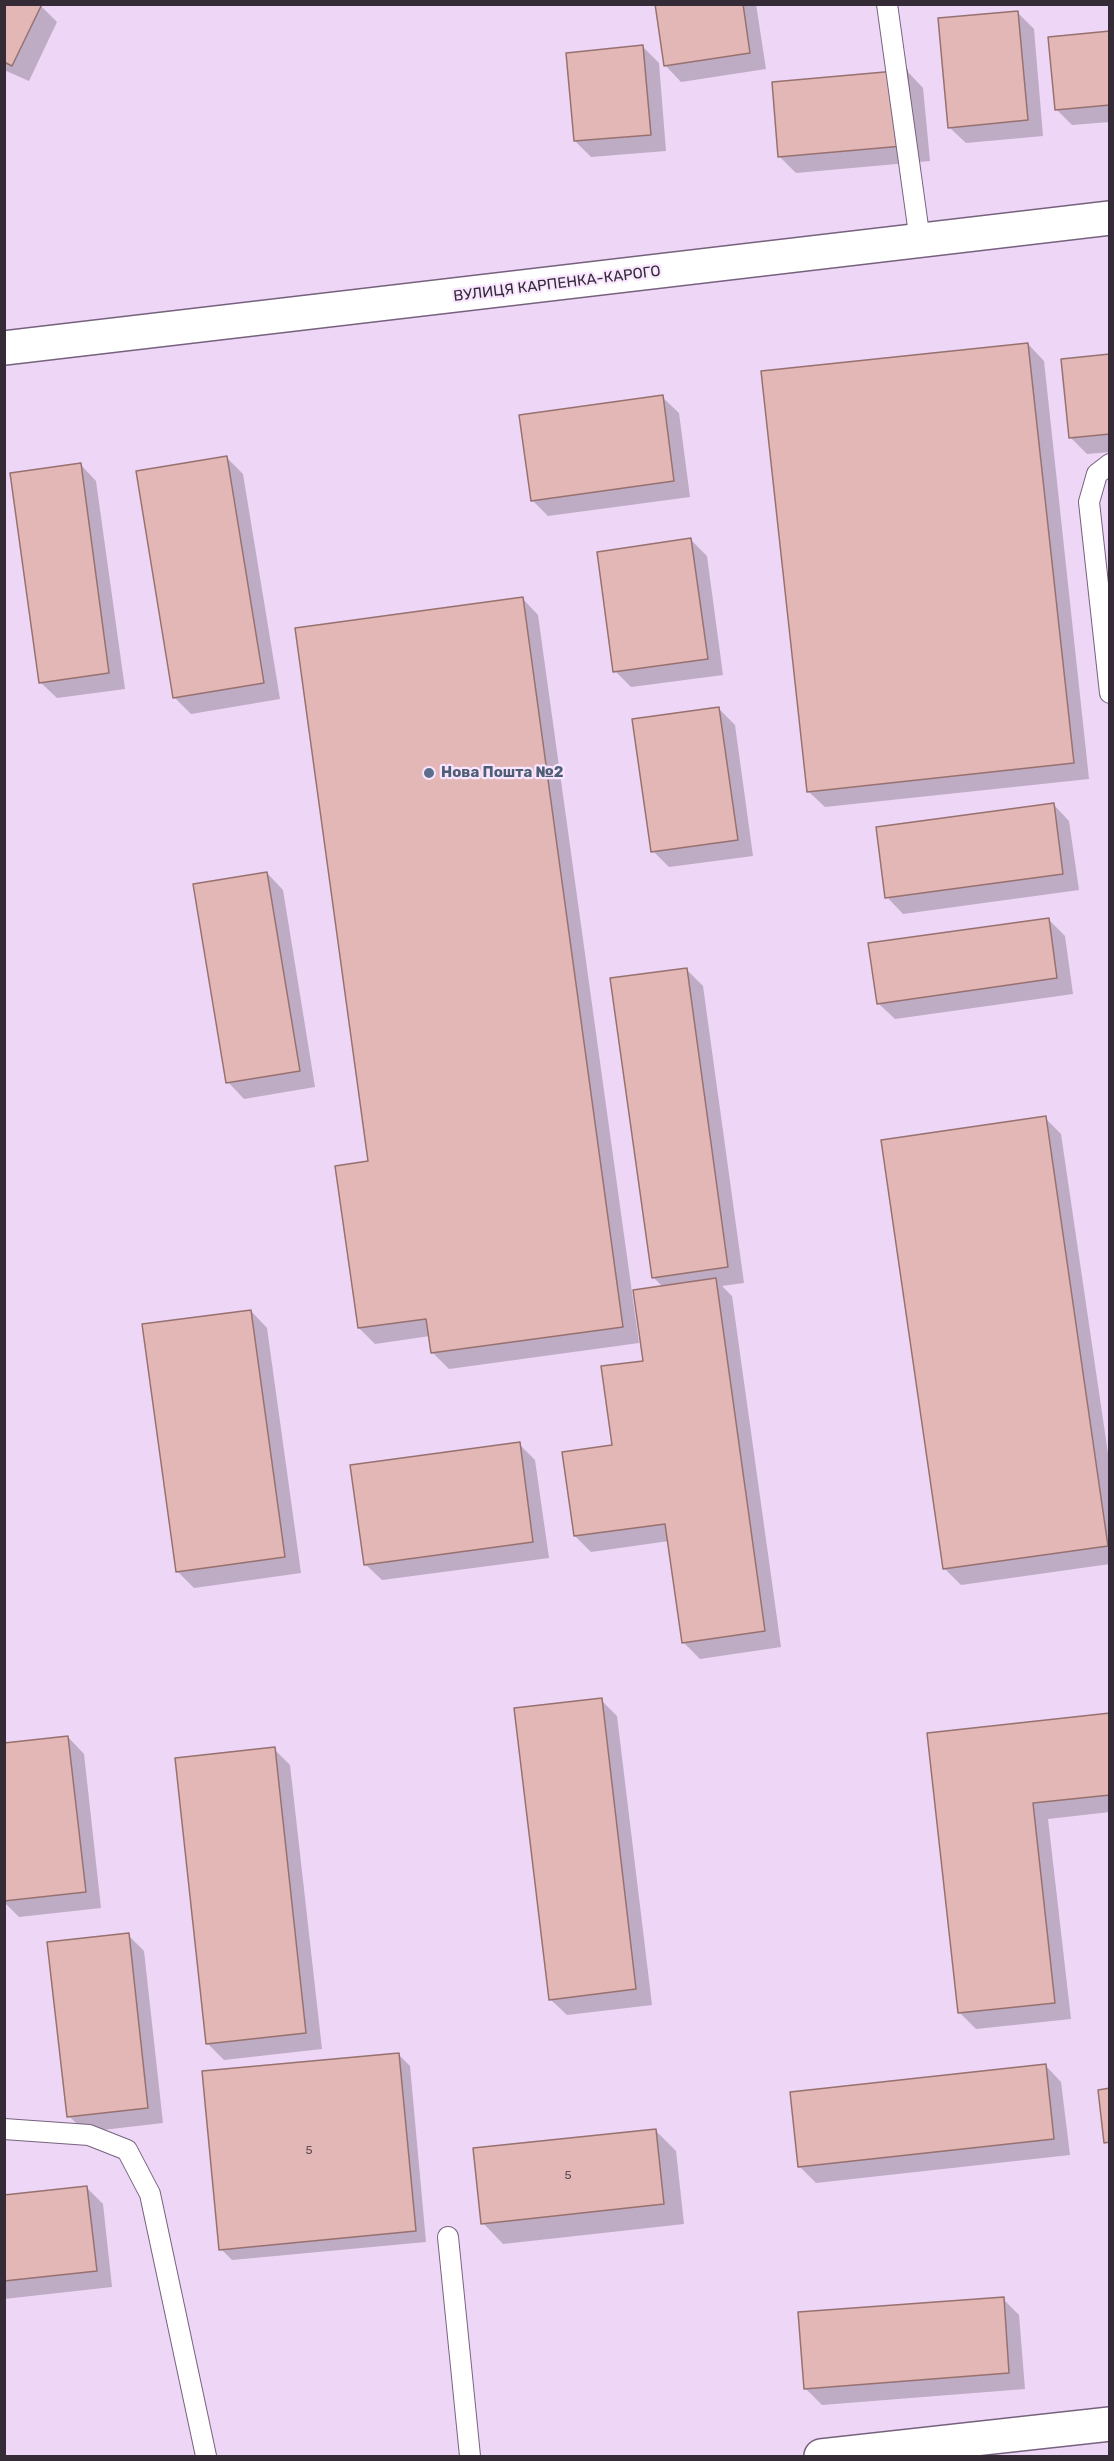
<!DOCTYPE html>
<html>
<head>
<meta charset="utf-8">
<style>
	body { margin:0 }
	#map { position:relative; width:1114px; height:2461px; overflow:hidden; background:#eed6f6; font-family:Rubik,sans-serif }
	canvas { display:block }
	.frame { position:absolute; inset:0; border:6px solid #342b37; pointer-events:none }
</style>
</head>
<body>
<div id="map">
<canvas width="1114" height="2461"></canvas>
<div class="frame"></div>
</div>
<script>
const c = document.querySelector('canvas').getContext('2d');
c.lineJoin = 'round';
function fill(path, color) {
  c.fillStyle = color;
  c.fill(path, 'evenodd');
}
function toPath(rows) {
  const path = new Path2D();
  for (const r of rows) {
    path.moveTo(r[0], r[1]);
    for (let i = 2; i < r.length; i += 2) path.lineTo(r[i], r[i + 1]);
  }
  return path;
}
function trace(path, color, width, dash) {
  c.strokeStyle = color;
  c.lineWidth = width;
  c.lineCap = dash ? 'butt' : 'round';
  c.setLineDash(dash || []);
  c.stroke(path);
}
function write(font, color, halo, rows, align = 'center') {
  c.font = font + ' Rubik,sans-serif';
  c.lineWidth = 4.5;
  c.setLineDash([]);
  c.textBaseline = 'middle';
  c.strokeStyle = halo;
  c.fillStyle = color;
  for (const [text, x, y, turn = 0] of rows) {
    c.save();
    c.translate(x, y);
    c.rotate((+turn || 0) * Math.PI / 180);
    c.textAlign = isNaN(turn) ? turn : align;
    if (halo) c.strokeText(text, 0, 0);
    c.fillText(text, 0, 0);
    c.restore();
  }
}
fill(toPath([
	[4,4,41,6,57,22,29,81,4,70],
	[656,4,756,4,766,69,681,82,665,65],
	[1017,12,1034,29,1043,136,966,143,949,127],
	[1110,33,1110,122,1072,125,1056,109],
	[643,47,659,63,666,151,591,157,575,141],
	[907,71,923,88,930,161,796,173,780,157],
	[1028,344,1044,361,1089,779,825,807,808,791],
	[1110,356,1110,452,1087,454,1071,438],
	[662,397,679,413,690,497,548,516,532,500],
	[227,458,243,474,280,699,191,714,174,697],
	[80,464,96,481,125,689,57,698,40,682],
	[691,540,707,556,723,675,631,687,615,671],
	[522,598,538,615,639,1343,449,1369,433,1353,430,1336,375,1344,359,1328],
	[719,709,735,725,753,856,669,867,653,851],
	[1053,804,1069,821,1079,890,903,914,887,897],
	[267,873,283,890,315,1087,244,1099,228,1082],
	[1049,920,1065,936,1073,994,895,1019,878,1003],
	[686,969,703,986,744,1283,722,1286,732,1296,781,1647,700,1659,683,1642,669,1541,591,1552,575,1536,614,1446,644,1362,663,1287,653,1277],
	[1045,1118,1061,1134,1110,1467,1110,1564,961,1585,945,1569,883,1141],
	[251,1311,267,1328,301,1573,194,1588,177,1571],
	[519,1444,535,1460,549,1558,382,1580,365,1564],
	[601,1700,617,1716,652,2005,567,2015,550,1999],
	[1110,1714,1110,1812,1048,1819,1071,2019,976,2029,960,2013,929,1734],
	[68,1737,84,1754,101,1908,19,1917,4,1902,4,1744],
	[274,1749,290,1765,322,2049,224,2060,207,2043],
	[128,1935,144,1951,163,2123,85,2132,69,2116],
	[399,2055,410,2066,426,2242,232,2260,221,2249],
	[1045,2065,1061,2082,1070,2155,816,2183,799,2166],
	[655,2130,676,2151,684,2224,503,2244,483,2223],
	[87,2188,103,2204,112,2287,4,2299,4,2197],
	[1003,2299,1019,2315,1025,2389,822,2405,806,2389]
]), '#0003');
const building = toPath([
	[4,4,42,4,12,66,4,62,4,4],
	[655,4,743,4,750,53,664,66,655,4],
	[1018,11,1028,120,948,128,938,18,1018,11],
	[1110,31,1110,105,1055,110,1048,37,1110,31],
	[643,45,651,135,574,141,566,53,643,45],
	[907,70,914,145,778,157,772,82,907,70],
	[1028,343,1074,763,807,792,761,371,1028,343],
	[1110,354,1110,434,1069,438,1061,359,1110,354],
	[663,395,674,481,531,501,519,415,663,395],
	[227,456,264,683,173,698,136,471,227,456],
	[81,463,109,673,39,683,10,473,81,463],
	[691,538,708,659,613,672,597,552,691,538],
	[523,597,623,1327,431,1353,426,1319,358,1328,335,1166,368,1161,295,628,523,597],
	[719,707,738,840,651,852,632,719,719,707],
	[1054,803,1063,874,885,898,876,827,1054,803],
	[267,872,300,1071,226,1083,193,884,267,872],
	[1049,918,1057,978,877,1004,868,943,1049,918],
	[687,968,728,1267,652,1278,610,978,687,968],
	[1046,1116,1108,1546,943,1569,881,1140,1046,1116],
	[716,1278,765,1631,682,1643,665,1524,574,1536,562,1452,612,1445,601,1366,643,1361,633,1290,716,1278],
	[251,1310,285,1557,176,1572,142,1324,251,1310],
	[520,1442,533,1542,364,1565,350,1465,520,1442],
	[602,1698,636,1989,549,2000,514,1708,602,1698],
	[1110,1713,1110,1795,1033,1803,1055,2003,958,2013,927,1733,1110,1713],
	[68,1736,86,1892,4,1901,4,1743,68,1736],
	[275,1747,306,2033,206,2044,175,1758,275,1747],
	[129,1933,148,2108,67,2117,47,1942,129,1933],
	[399,2053,416,2231,219,2250,202,2071,399,2053],
	[1046,2064,1054,2139,798,2167,790,2092,1046,2064],
	[1110,2088,1110,2142,1104,2143,1098,2090,1110,2088],
	[656,2129,664,2204,481,2224,473,2148,656,2129],
	[87,2186,97,2271,4,2281,4,2195,87,2186],
	[1004,2297,1009,2373,804,2389,798,2312,1004,2297]
]);
fill(building, '#e2b7b6');
trace(building, '#97716f', 1.5);
const lane = toPath([
	[887,4,920,241],
	[1110,464,1097,474,1089,502,1110,693],
	[4,2129,89,2135,127,2150,150,2194,206,2456],
	[448,2237,470,2456]
]);
const street = toPath([
	[4,348,1110,218],
	[821,2456,1110,2424]
]);
trace(lane, '#77627e', 22);
trace(street, '#77627e', 36);
trace(lane, '#fff', 20);
trace(street, '#fff', 33);
for (const [x, y, r, color] of [
	[429,773,6,"#5c6f8a"]
]) {
  const dot = new Path2D();
  dot.arc(x, y, r, 0, 2 * Math.PI);
  c.fillStyle = color;
  c.fill(dot);
  trace(dot, '#f9e5ff', 2);
}
write('12px', '#604e57', null, [
	["5",309,2151],
	["5",568,2176]
]);
write('15px', '#342b37', '#f9e5ff', [
	["ВУЛИЦЯ КАРПЕНКА-КАРОГО",557,284,-7]
]);
write('bold 15px', '#4e5e75', '#f9e5ff', [
	["Нова Пошта №2",441,773]
], 'left');
</script>
</body>
</html>
